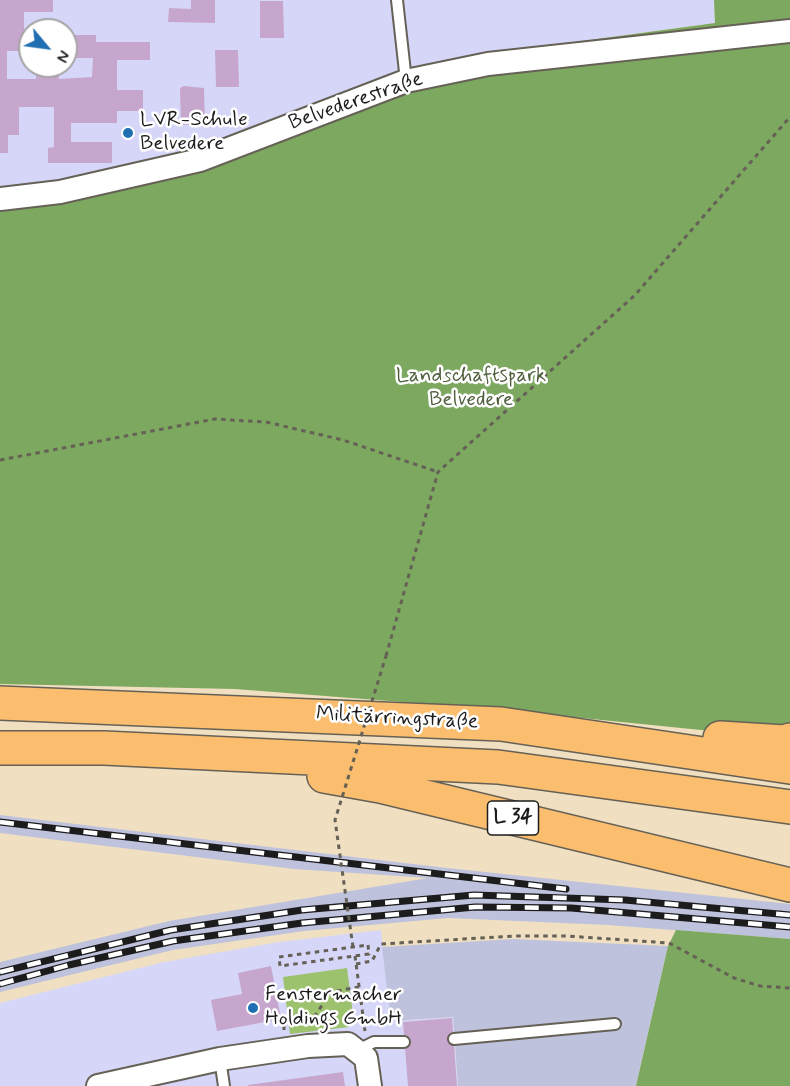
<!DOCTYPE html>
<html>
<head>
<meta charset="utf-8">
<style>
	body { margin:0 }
	#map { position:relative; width:790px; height:1086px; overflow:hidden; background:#f0e0c1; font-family:Mynerve,sans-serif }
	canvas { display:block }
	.north { position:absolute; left:18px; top:18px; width:60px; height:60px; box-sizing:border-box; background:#fff; border:2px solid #a4a4a4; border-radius:50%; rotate:119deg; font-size:16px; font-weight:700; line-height:24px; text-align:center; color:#1c1c1c }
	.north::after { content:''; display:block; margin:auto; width:21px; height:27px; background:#1f6fb2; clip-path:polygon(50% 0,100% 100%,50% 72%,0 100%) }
</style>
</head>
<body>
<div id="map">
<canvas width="790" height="1086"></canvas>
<div class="north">N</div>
</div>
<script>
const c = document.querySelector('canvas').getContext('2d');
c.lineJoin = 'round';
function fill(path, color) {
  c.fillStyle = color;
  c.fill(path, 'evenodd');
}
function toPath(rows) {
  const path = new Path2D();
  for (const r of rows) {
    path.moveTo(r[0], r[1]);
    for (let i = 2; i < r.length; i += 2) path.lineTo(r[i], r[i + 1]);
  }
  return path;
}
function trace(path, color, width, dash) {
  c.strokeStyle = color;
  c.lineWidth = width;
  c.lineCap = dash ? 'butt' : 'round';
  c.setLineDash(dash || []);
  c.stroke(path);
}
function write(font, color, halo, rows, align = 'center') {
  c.font = font + ' Mynerve,sans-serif';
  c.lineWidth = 5;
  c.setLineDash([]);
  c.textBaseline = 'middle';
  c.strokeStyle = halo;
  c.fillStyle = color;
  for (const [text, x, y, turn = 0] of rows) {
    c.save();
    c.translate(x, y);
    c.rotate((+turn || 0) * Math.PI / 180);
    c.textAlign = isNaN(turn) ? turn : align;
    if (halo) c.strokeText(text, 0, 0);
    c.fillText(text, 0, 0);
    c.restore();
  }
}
fill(toPath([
	[0,0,714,0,715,23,486,54,113,189,0,202],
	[30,30,66,30,66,66,30,66],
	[381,930,391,1021,453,1017,458,1086,0,1086,0,1003,164,962,279,942]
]), '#d6d7f8');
fill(toPath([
	[0,815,447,868,790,904,790,939,608,925,448,918,304,931,173,950,0,992,0,962,169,921,428,878,294,869,0,833],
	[513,939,668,946,636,1086,458,1086,453,1017,391,1021,382,947]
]), '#bec2dd');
fill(toPath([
	[347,968,353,1015,349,1027,290,1034,283,977]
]), '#9cc26d');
fill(toPath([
	[714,0,790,0,790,739,493,709,235,689,0,684,0,202,113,189,486,54,715,23],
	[676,930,790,939,790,1086,636,1086,668,946]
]), '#7da860');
fill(toPath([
	[0,0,53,0,53,12,24,12,24,36,30,36,30,51,7,51,7,79,36,79,36,66,59,66,59,79,92,77,93,58,66,58,66,35,96,35,96,42,150,42,150,60,117,60,117,90,143,90,143,111,117,111,117,123,71,123,71,142,112,142,112,163,48,163,48,148,54,147,54,107,19,107,19,135,8,135,8,153,0,153],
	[191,0,215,0,215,23,168,22,169,8,191,9],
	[260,1,283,1,284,38,260,38],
	[215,50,238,50,239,87,216,87],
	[184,86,204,88,205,124,181,125,180,88],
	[271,966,281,1019,217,1031,211,1000,242,994,238,973],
	[452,1018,457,1086,408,1086,403,1022],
	[343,1072,345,1086,248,1086,248,1085]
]), '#c7a6cd');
const service = toPath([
	[397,0,406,81],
	[454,1039,615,1024],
	[358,1050,374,1042,404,1042],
	[220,1059,224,1086]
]);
const minor = toPath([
	[0,199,60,192,200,160,406,81,488,64,790,31],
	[98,1086,220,1059,308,1046,348,1044,366,1058,370,1086]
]);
const trunk = toPath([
	[0,703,501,724,790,767],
	[720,738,784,742,790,740],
	[0,748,104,748,498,767,790,807],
	[324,776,380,786,790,885]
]);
trace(service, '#666156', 14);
trace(minor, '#666156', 26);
trace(trunk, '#666156', 36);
trace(toPath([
	[0,460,215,419,266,422,343,440,438,472],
	[386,656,438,472,635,295,790,117],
	[368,945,369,954,280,966,279,957,368,945],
	[355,956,365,1031],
	[356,964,372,961,381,944,514,936,567,936,669,943,734,978,760,986,790,988],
	[284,1030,284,1026,299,1024,314,1017,331,992,359,987]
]), '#666156', 3, [4.5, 4.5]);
trace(service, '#fff', 10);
trace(minor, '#fff', 22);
trace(trunk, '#fbbe6e', 33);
const rail = toPath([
	[0,822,566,889],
	[0,972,171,930,302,910,474,895,625,900,790,915],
	[0,984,69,965,173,941,302,923,475,907,571,908,790,927]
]);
trace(rail, '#1c1c1c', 7);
trace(rail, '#fff', 4.5, [14]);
trace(toPath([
	[353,947,335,820,386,656]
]), '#666156', 3, [4.5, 4.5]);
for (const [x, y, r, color] of [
	[128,133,6,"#1f6fb2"],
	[253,1008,6,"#1f6fb2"]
]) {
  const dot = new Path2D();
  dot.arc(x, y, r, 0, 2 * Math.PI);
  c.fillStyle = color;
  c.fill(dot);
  trace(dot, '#fff', 2);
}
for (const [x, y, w] of [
	[513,818,51]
]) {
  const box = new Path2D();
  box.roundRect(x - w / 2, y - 17, w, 34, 4.5);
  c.fillStyle = '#fff';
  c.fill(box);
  trace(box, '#1c1c1c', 1.5);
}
write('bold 20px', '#1c1c1c', null, [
	["L 34",513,818]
]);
write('21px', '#1c1c1c', '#fff', [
	["Belvederestraße",356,102,-19],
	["Militärringstraße",397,719,3]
]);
write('21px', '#1c1c1c', '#fff', [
	["LVR-Schule",140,121],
	["Belvedere",140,145],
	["Fenstermacher",265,996],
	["Holdings GmbH",265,1020]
], 'left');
write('21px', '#4f5e3c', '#fff', [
	["Landschaftspark",471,377],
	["Belvedere",471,401]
]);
</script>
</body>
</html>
